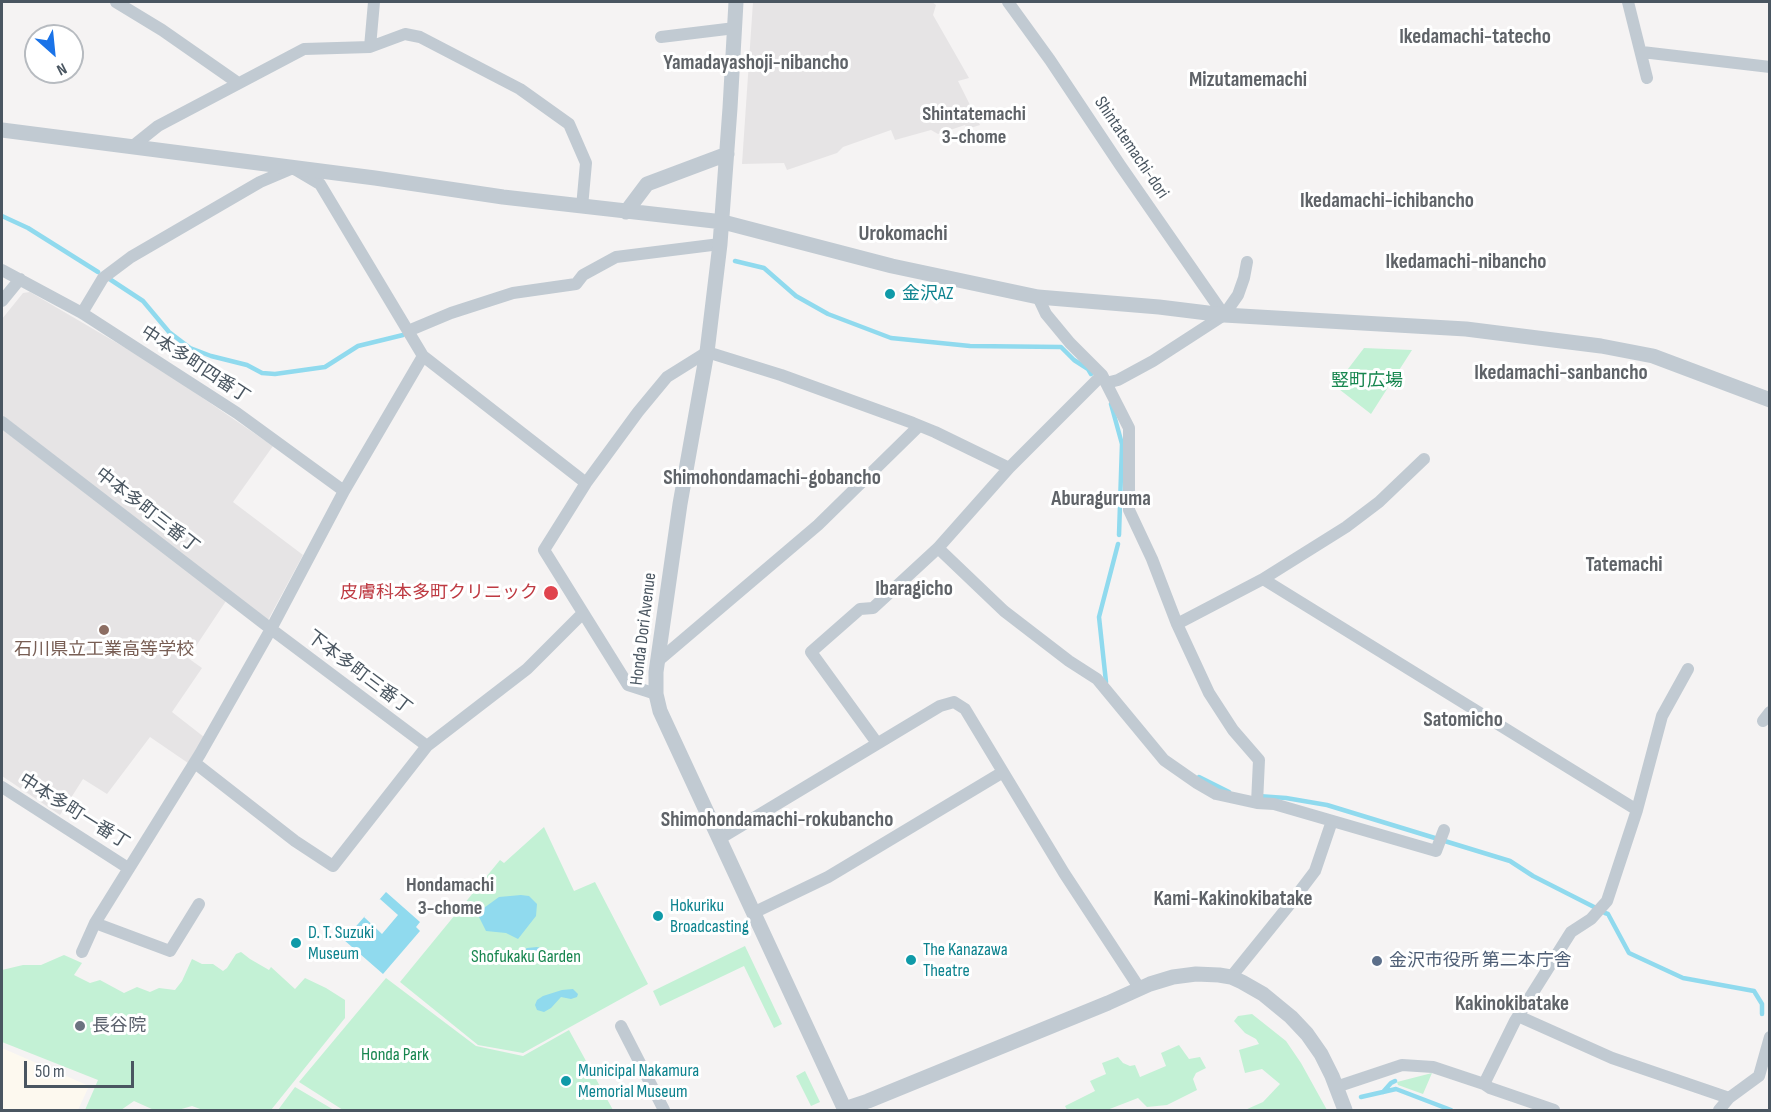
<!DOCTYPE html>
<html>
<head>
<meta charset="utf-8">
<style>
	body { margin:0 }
	#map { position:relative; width:1771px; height:1112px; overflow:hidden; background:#f5f3f3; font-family:"Sofia Sans Condensed",sans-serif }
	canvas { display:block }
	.frame { position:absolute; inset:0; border:3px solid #4a5661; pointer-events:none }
	.north { position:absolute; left:24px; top:24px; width:60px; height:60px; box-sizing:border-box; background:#fff; border:2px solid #b7bbc0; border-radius:50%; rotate:153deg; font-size:16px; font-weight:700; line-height:24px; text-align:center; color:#4a5661 }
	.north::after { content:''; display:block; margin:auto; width:21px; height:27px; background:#1a73e8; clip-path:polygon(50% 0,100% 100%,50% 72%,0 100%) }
	.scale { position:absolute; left:24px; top:1061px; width:110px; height:27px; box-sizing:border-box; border:3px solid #4a5661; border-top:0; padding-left:8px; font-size:18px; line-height:21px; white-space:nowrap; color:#4a5661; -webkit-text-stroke:4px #fff; paint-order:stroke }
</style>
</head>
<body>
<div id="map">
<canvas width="1771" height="1112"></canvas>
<div class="frame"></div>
<div class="north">N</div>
<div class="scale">50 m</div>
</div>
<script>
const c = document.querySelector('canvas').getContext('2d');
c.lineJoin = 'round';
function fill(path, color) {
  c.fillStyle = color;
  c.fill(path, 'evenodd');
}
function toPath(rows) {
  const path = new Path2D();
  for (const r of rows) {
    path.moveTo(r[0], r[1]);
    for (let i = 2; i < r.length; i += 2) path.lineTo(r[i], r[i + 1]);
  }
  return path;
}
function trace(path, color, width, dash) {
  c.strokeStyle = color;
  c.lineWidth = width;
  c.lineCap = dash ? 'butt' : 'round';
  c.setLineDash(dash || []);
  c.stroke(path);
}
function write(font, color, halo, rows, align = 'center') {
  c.font = font + ' "Sofia Sans Condensed","Noto Sans JP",sans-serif';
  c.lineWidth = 6;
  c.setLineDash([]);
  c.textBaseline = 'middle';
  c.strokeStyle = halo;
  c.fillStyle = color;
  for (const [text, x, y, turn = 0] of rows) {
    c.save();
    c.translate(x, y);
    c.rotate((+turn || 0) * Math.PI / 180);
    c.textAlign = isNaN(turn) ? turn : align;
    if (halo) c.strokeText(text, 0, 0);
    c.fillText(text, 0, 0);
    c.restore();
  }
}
fill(toPath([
	[2,1048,89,1086,78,1110,2,1110]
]), '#fdf9ef');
fill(toPath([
	[753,2,932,2,936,5,933,15,969,78,958,81,980,125,967,129,965,125,938,134,931,130,895,140,891,130,843,147,837,153,787,170,784,163,742,164],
	[30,292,153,364,273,446,233,502,303,555,268,620,2,415,2,319,23,293],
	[2,429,226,601,188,658,202,668,172,712,204,737,188,763,150,737,107,794,83,779,60,815,2,776]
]), '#e6e4e5');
fill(toPath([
	[1364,348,1412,350,1371,414,1335,386],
	[544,827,574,891,595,882,648,984,523,1053,478,1045,400,982,500,860,504,863],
	[745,946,782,1024,774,1028,744,966,660,1006,653,991],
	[241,952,250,959,269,970,271,967,295,989,305,978,326,988,345,1000,345,1018,271,1110,203,1110,192,1106,178,1110,154,1110,134,1101,121,1110,85,1110,98,1080,2,1042,2,970,23,965,41,965,64,955,82,963,74,975,90,983,100,980,124,993,137,987,150,992,159,988,175,990,182,981,192,959,202,964,213,964,223,971,227,968,236,954],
	[386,978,476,1046,523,1056,569,1030,613,1110,343,1110,299,1082],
	[1252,1014,1286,1041,1301,1063,1327,1110,1245,1110,1263,1102,1280,1084,1262,1069,1245,1073,1239,1050,1259,1044,1256,1039,1245,1033,1234,1021,1238,1016],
	[1179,1045,1189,1059,1200,1057,1206,1068,1196,1073,1193,1079,1197,1090,1167,1105,1147,1107,1138,1098,1107,1110,1067,1110,1065,1106,1095,1091,1090,1081,1106,1074,1102,1063,1118,1057,1123,1063,1130,1066,1135,1065,1140,1077,1166,1066,1161,1053],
	[805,1071,820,1102,811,1106,796,1076],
	[1432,1073,1423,1094,1398,1085,1397,1082],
	[295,1087,334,1110,278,1110]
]), '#c3f1d5');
fill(toPath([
	[386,892,420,922,416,927,420,931,383,974,344,940],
	[521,895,529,896,537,904,536,916,518,939,506,933,486,931,477,913,499,897],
	[537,947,553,951,547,954,549,958,536,954,525,959,519,958,518,954,527,948],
	[573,989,578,994,577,997,571,999,561,997,551,1008,544,1012,537,1010,535,1005,537,1000,543,996,562,990]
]), '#90daee');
fill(toPath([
	[377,899,378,900,380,899,398,915,382,934,364,917]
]), '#f5f3f3');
trace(toPath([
	[2,216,28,228,98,272],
	[735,261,764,268,796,296,828,314,891,338,970,346,1061,347,1074,360,1088,369,1091,374],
	[111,280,143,301,169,332,190,348,211,356,247,365,262,373,275,374,325,367,358,346,403,335],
	[1111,404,1122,444,1119,535],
	[1106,682,1099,617,1118,544],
	[1199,777,1229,792],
	[1258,796,1286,798,1327,805,1510,861,1533,876,1596,908],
	[1605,913,1608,914,1629,953,1683,978,1754,991,1762,1004,1762,1014],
	[1383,1092,1391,1083,1395,1081],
	[1361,1097,1396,1089,1451,1110]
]), '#90daee', 4.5);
trace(toPath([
	[116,2,162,30,238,83],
	[1008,2,1050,60,1120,165,1224,315],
	[1628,2,1647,78],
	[661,37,735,28],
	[370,47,374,2],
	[1642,52,1770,67],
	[133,146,158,126,304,49,370,47,405,34,420,37,520,89,569,124,586,163,582,207],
	[2,270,82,313,237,413,344,491],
	[1038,297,1046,314,1070,343,1102,375,1129,428,1129,510,1152,559,1177,624,1209,693,1233,730,1259,760,1257,803],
	[2,301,20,279],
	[82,313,103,278,131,257,260,182,293,168,320,184,423,356,586,483],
	[408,331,451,313,513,293,576,284,583,275,616,257,720,244],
	[1106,383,1118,380,1153,361,1224,315,1238,295,1244,278,1247,262],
	[2,422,271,629,427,746],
	[938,548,1004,611,1069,661,1097,679,1164,760,1197,783,1216,794,1257,803,1274,804,1436,851,1444,830],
	[1263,579,1637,810],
	[1177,624,1263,579,1346,527,1379,502,1424,459],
	[658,661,818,525,919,426],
	[656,694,628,685,544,550,586,483,638,412,667,377,707,352,781,375,913,423,935,432,1009,468],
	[1763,721,1770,712],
	[877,743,811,652,860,609,873,608,938,548,1009,468,1102,375],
	[195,763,295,841,333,866,427,746,527,669,583,613],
	[2,787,128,868],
	[719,839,940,706,954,702,965,709,1064,873,1140,989],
	[753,913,828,877,1003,772],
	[95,923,170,951,199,904],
	[82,952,95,923,200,754,271,629,344,491,423,356],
	[1231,977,1290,904,1315,871,1332,821],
	[1518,1016,1612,1058,1729,1098],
	[621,1026,664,1110],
	[1484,1084,1515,1021,1571,932,1591,919,1607,901,1637,810,1662,716,1688,669],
	[1336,1087,1402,1065,1433,1067,1484,1084,1490,1088,1554,1110],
	[1719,1110,1729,1098,1759,1076,1770,1037]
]), '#c1cad2', 12);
trace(toPath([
	[736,2,730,108,720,244,707,352,680,504,656,672,656,694,660,711,845,1110],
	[2,130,375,178,503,197,723,222,892,266,1038,297,1159,307,1224,315,1466,329,1601,346,1653,356,1770,400],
	[626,212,647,184,727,154],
	[844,1109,868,1101,1108,1003,1150,984,1173,977,1196,974,1219,975,1231,977,1242,982,1263,994,1291,1017,1307,1034,1321,1054,1332,1076,1345,1110]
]), '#c1cad2', 15);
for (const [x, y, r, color] of [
	[890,294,6,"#0f9aa8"],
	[551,593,8,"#e0444e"],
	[104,630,6,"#8d6e63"],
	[658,916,6,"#0f9aa8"],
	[296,943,6,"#0f9aa8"],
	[911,960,6,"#0f9aa8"],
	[1377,961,6,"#5c6f8a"],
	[80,1026,6,"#6b7280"],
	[566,1081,6,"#0f9aa8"]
]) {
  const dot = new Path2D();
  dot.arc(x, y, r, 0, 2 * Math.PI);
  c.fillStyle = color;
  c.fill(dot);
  trace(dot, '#fff', 2);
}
write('18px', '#4a5661', '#fff', [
	["Shintatemachi-dori",1131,148,56],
	["中本多町四番丁",195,365,33],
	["中本多町三番丁",147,511,38],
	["Honda Dori Avenue",644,629,-83],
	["下本多町三番丁",359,673,37],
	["中本多町一番丁",74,812,32]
]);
write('18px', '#0d838f', '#fff', [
	["金沢AZ",902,294],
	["Hokuriku",670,906],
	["Broadcasting",670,927],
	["D. T. Suzuki",308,933],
	["Museum",308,954],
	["The Kanazawa",923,950],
	["Theatre",923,971],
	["Municipal Nakamura",578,1071],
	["Memorial Museum",578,1092]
], 'left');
write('18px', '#17864f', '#fff', [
	["竪町広場",1367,381],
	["Shofukaku Garden",526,957],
	["Honda Park",395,1055]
]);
write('18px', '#be3a42', '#fff', [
	["皮膚科本多町クリニック",538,593]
], 'right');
write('18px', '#785e54', '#fff', [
	["石川県立工業高等学校",104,650]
]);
write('18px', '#4e5e75', '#fff', [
	["金沢市役所 第二本庁舎",1389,961]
], 'left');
write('18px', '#5b616d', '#fff', [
	["長谷院",92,1026]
], 'left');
write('bold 20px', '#5f6368', '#fff', [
	["Shintatemachi",974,115],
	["3-chome",974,138],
	["Hondamachi",450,886],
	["3-chome",450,909]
]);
write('bold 21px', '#5f6368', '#fff', [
	["Ikedamachi-tatecho",1475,38],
	["Yamadayashoji-nibancho",756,64],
	["Mizutamemachi",1248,81],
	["Ikedamachi-ichibancho",1387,202],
	["Urokomachi",903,235],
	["Ikedamachi-nibancho",1466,263],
	["Ikedamachi-sanbancho",1561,374],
	["Shimohondamachi-gobancho",772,479],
	["Aburaguruma",1101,500],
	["Tatemachi",1624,566],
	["Ibaragicho",914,590],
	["Satomicho",1463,721],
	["Shimohondamachi-rokubancho",777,821],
	["Kami-Kakinokibatake",1233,900],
	["Kakinokibatake",1512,1005]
]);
</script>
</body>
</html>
